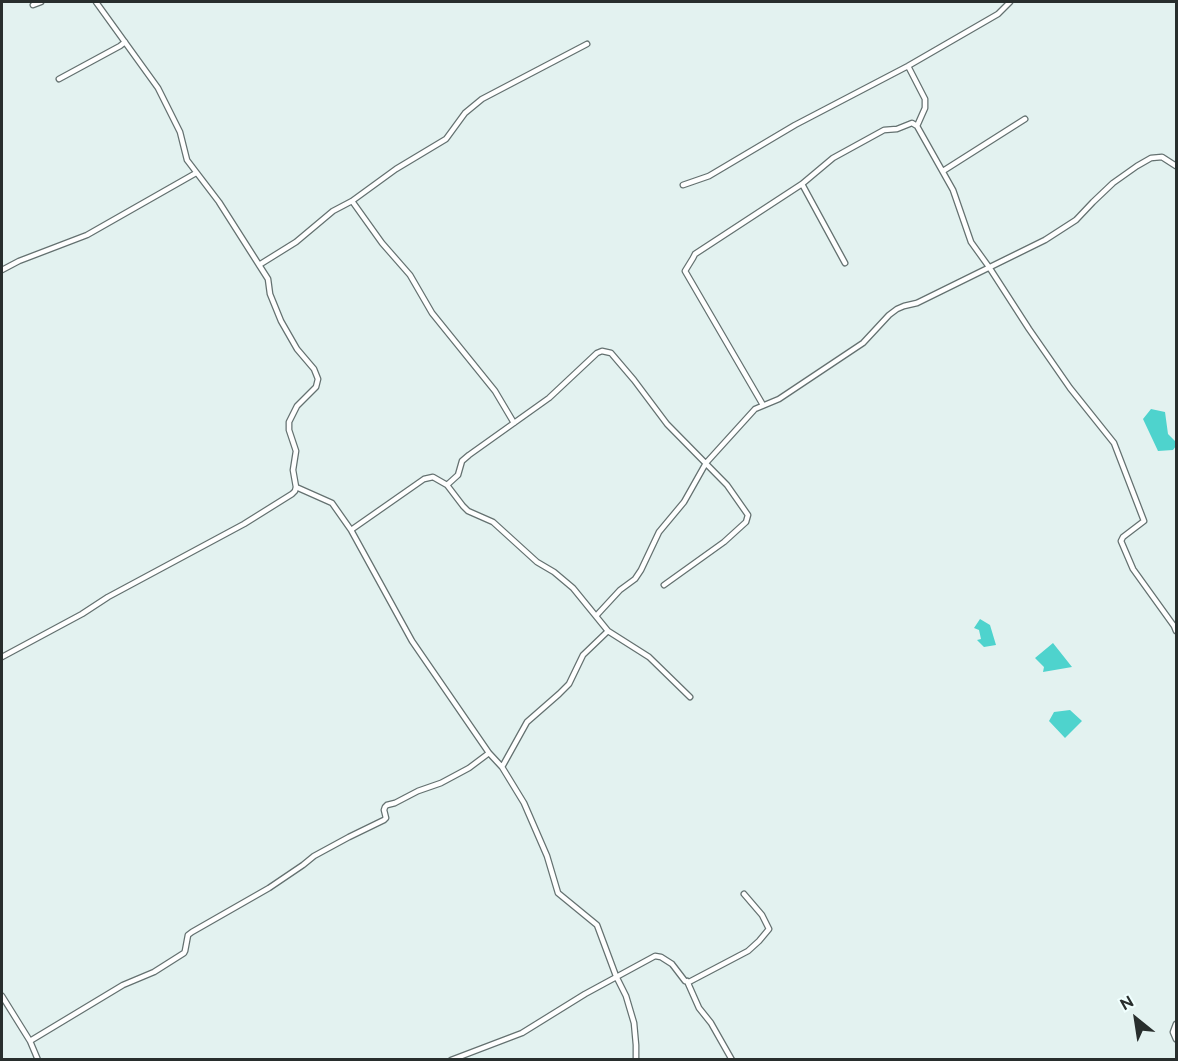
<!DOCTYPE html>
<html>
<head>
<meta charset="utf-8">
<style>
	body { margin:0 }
	#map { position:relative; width:1178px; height:1061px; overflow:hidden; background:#e3f2f0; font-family:Raleway,sans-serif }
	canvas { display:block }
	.frame { position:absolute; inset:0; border:3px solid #282e2d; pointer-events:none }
	.north { position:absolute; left:1106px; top:989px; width:60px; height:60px; -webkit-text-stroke:4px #f0fffe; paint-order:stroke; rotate:330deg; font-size:16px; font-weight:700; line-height:24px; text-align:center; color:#282e2d }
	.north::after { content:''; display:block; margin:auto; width:21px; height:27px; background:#282e2d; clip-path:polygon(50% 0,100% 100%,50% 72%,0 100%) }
</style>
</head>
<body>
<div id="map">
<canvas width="1178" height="1061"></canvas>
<div class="frame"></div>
<div class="north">N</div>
</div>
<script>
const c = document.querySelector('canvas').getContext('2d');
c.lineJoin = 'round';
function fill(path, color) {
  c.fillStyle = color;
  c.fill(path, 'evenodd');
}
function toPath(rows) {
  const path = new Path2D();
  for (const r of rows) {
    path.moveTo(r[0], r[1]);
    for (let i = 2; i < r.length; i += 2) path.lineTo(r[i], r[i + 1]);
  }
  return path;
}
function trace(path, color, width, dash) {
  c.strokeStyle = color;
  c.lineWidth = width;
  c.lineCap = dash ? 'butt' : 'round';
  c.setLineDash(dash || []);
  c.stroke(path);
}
fill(toPath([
	[1151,409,1165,412,1168,434,1176,442,1176,446,1173,450,1158,451,1143,419],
	[980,619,990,625,996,645,984,647,977,640,981,639,979,630,974,628],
	[1053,643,1072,667,1043,672,1044,667,1035,658],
	[1070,710,1082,721,1065,738,1049,721,1054,712]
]), '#4ed3cd');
const minor = toPath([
	[96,2,158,88,180,132,187,160,219,202,268,279,270,294,281,321,297,349,314,369,318,379,316,387,297,406,289,422,289,430,296,451,293,470,296,487,332,503,351,530,412,641,489,753,502,767,524,803,547,856,558,893,597,925,616,976,626,996,634,1023,636,1045,636,1060],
	[33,5,41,2],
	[908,66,925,99,925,108,917,126],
	[59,79,120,46,125,42],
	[943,171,1025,119],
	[802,184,845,263],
	[683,185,709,176,795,125,908,66,998,14,1010,2],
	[352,201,382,243,410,275,432,313,495,391,514,423],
	[259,265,296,242,333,211,352,201,396,169,446,139,465,113,482,99,587,44],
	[2,270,19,261,87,235,196,173],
	[763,405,685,271,693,258,695,254,802,184,833,158,884,130,897,129,912,123,917,126,953,190,971,242,989,267,1029,329,1070,388,1114,443,1144,521,1123,537,1121,541,1133,569,1174,626,1176,631],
	[447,485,458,475,462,461,469,455,549,398,597,353,602,351,611,353,634,380,667,424,727,485,748,515,746,522,724,542,664,585],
	[351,530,424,479,433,477,447,485,463,506,468,511,493,522,537,562,554,572,573,588,608,631,649,657,690,697],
	[596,616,620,590,635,579,641,570,659,532,684,502,706,463,755,409,779,399,863,343,889,315,897,309,904,306,917,303,1045,240,1076,220,1093,202,1113,183,1137,166,1151,158,1162,157,1176,166],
	[2,657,82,614,108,597,244,524,292,494,295,491,296,487],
	[502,767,527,722,559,694,569,684,583,655,608,631],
	[687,981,699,1008,711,1023,732,1060],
	[2,996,30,1041,38,1060],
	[1176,1024,1173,1032,1176,1039],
	[30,1041,123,985,154,972,184,953,185,951,188,935,192,932,269,888,303,865,314,856,349,837,384,820,386,818,384,810,385,807,387,805,395,803,418,791,441,783,469,768,489,753],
	[451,1060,522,1033,585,994,655,956,661,957,672,964,685,981,689,982,748,951,759,941,769,929,762,915,744,894]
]);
trace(minor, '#647170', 7);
trace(minor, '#fff', 4.5);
</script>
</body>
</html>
